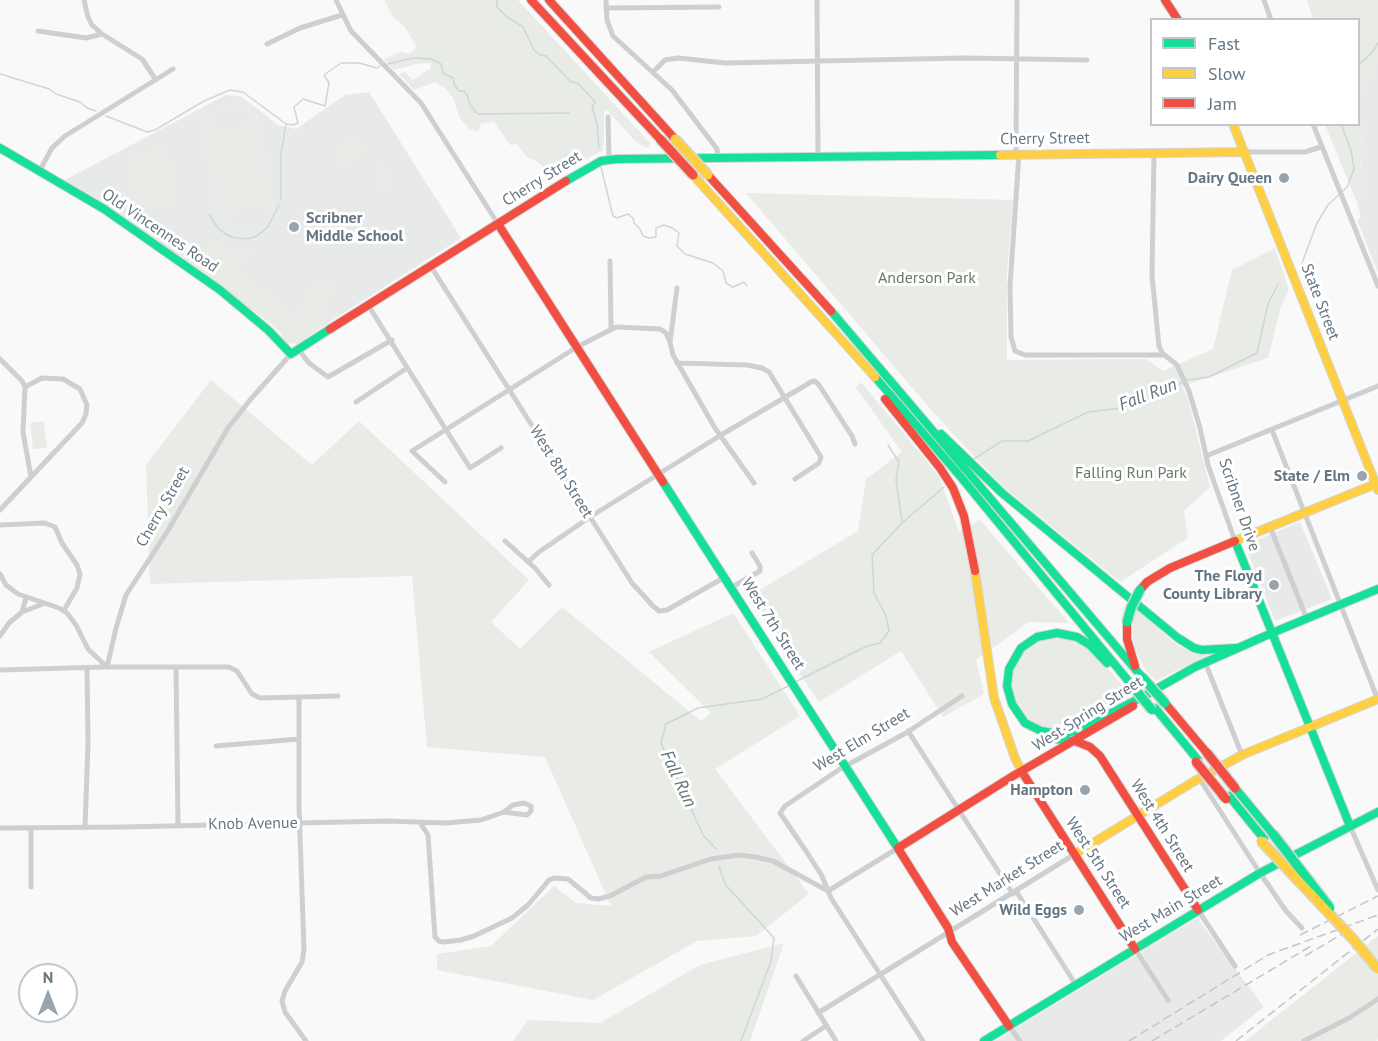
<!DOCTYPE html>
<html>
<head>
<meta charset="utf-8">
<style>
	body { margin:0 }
	#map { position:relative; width:1378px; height:1041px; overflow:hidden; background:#f9f9f9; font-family:"PT Sans",sans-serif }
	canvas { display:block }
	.legend { position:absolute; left:1150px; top:18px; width:210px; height:108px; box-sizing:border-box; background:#fff; border:2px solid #c1c8cd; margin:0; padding:8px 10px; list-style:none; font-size:18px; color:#657683 }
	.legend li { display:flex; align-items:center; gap:12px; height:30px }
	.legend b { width:30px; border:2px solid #c1c8cd }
	.north { position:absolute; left:18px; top:963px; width:60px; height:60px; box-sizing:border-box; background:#fff; border:2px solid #c1c8cd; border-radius:50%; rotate:0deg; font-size:16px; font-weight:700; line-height:24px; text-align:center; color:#657683 }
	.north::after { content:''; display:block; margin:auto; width:21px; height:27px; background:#99a4ac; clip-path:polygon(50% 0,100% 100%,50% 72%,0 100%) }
</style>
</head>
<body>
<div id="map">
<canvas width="1378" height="1041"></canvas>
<ul class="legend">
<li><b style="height:8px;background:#16e098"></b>Fast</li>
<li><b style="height:8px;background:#ffcf43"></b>Slow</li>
<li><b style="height:8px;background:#f24e42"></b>Jam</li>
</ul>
<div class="north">N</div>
</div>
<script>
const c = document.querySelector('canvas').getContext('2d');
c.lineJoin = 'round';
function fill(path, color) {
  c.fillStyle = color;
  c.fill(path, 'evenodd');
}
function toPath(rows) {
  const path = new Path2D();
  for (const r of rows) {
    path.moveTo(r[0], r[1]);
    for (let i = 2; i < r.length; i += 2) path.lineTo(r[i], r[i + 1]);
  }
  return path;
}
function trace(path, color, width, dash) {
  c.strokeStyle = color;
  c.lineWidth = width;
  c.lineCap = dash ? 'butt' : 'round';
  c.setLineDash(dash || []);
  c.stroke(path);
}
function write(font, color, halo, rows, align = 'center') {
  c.font = font + ' "PT Sans",sans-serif';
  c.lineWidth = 6;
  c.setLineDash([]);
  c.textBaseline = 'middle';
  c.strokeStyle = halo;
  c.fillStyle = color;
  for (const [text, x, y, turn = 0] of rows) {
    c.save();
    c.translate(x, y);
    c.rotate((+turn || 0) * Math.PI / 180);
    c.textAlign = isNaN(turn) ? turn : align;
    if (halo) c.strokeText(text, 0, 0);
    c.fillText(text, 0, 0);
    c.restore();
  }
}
fill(toPath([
	[1378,60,1378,273,1357,220,1361,218,1357,202,1362,195,1360,180,1362,126,1359,123,1359,98],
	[369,92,461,238,298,342,117,216,63,181,226,95,241,96,278,125,296,129,345,95],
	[1300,522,1332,599,1275,621,1245,545],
	[1197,918,1264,1007,1221,1041,995,1041]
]), '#e8e9e9');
fill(toPath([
	[384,0,518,0,650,143,648,148,636,142,609,112,604,110,604,146,602,146,603,150,553,178,538,162,527,157,517,144,510,145,494,122,481,123,478,131,469,129,459,117,454,99,445,88,435,82,414,90,399,74,405,72,413,80,431,68,430,63,416,64,394,70,384,59,401,52,408,54,417,48,405,27,393,17],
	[1307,0,1378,0,1378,60,1359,98,1358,20,1313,19],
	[232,101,247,105,260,118,274,201,274,212,268,224,261,232,251,236,240,236,228,231,219,223,215,215,199,113,205,112,207,117,217,106],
	[235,108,248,114,255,124,268,207,266,216,259,224,244,230,230,225,222,213,209,132,212,121,217,115,225,110],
	[1359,123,1362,126,1360,180,1362,195,1357,202,1325,125,1358,124],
	[250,125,263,207,227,212,213,130],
	[350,138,357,139,365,144,366,148,352,165,343,158,337,166,333,160],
	[168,148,177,202,136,209,128,154],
	[383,160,391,178,390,184,381,193,378,189,379,187,375,183,382,174,379,161],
	[746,193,1013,200,1007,272,1007,360,1146,359,1163,371,1213,349,1232,270,1275,248,1289,290,1281,306,1268,358,1182,386,1188,399,1210,487,1184,511,1188,538,1120,582,1001,485,933,412],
	[212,238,237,252,247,253,255,251,257,255,255,257,251,254,238,270,241,273,295,315,308,299,304,295,305,294,313,295,327,304,330,322,297,344,287,343,281,335,282,333,225,285,223,286,190,266,203,248,208,251,211,249,205,244],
	[320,276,336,286,336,291,328,301,308,291],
	[211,380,312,465,359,421,529,580,491,622,520,649,562,607,701,721,711,713,649,652,733,613,800,716,715,769,809,894,756,936,697,941,593,1000,437,970,437,954,491,946,554,886,576,903,611,906,545,757,427,747,412,576,150,584,146,465],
	[861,382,939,476,959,532,980,520,1069,623,1029,622,976,660,984,694,943,717,901,651,819,702,748,597,858,531,866,479,902,452,856,388],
	[44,421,47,448,33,449,30,423],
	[1136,609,1176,644,1188,651,1210,656,1175,671,1156,681,1145,669,1134,647,1132,629],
	[1052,637,1070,638,1093,651,1131,696,1070,729,1049,730,1031,722,1017,707,1011,686,1014,666,1025,648,1033,642],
	[1378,936,1378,1039,1376,1041,1245,1041],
	[784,943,750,1041,513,1041,528,1020,600,1023,700,965]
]), '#e8ebe6');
trace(toPath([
	[497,0,497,7,506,16,523,27,534,50,540,55,546,56,570,81,579,84,595,102,592,107,597,124,599,148],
	[388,64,413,58,431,59,441,64,443,73,453,78,454,84,459,91,464,91,467,95,470,105,478,114,569,113],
	[1358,65,1372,53,1378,43],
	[0,74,49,89,56,94,80,102,87,108,96,111],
	[106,116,147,132,155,130,204,101,230,90,243,92,286,124,293,125,298,123,294,107,303,99,325,106,329,83,324,75,341,63,359,63,377,68,380,66],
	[601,167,613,216,617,218,628,214,633,218,634,223,640,229,643,236,649,238,656,237,656,228,664,225,672,228,679,233,677,246,685,254,713,263,723,271,726,283,733,287,744,282,747,286],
	[281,200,281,154,286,124],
	[209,215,218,228,227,235,235,238,248,239,257,236,268,227,279,205],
	[1302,263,1317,223,1328,205,1347,187,1354,169,1351,150,1341,124],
	[1187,380,1209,377,1257,353,1268,304,1278,284],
	[888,445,899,462,896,480,902,521],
	[974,459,1002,441,1028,441,1088,412,1121,408,1145,399,1183,382],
	[795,682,865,647,880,643,889,631,886,616,874,593,872,555,902,523,944,487],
	[716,849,703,835,661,743,666,724,698,708,762,699,788,686],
	[719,866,725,884,774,938,771,961,741,1041]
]), '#ced6d9', 1.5);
const fast = toPath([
	[0,148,104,209,220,290,268,330,291,354,330,329],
	[566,181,601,161,617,159,1000,155],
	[831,311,1142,677],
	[875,377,960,476,1130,683],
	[941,434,1002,493,1178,638,1194,648,1202,650,1236,648],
	[663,482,899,850],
	[1235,541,1350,826],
	[1272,633,1378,589],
	[1107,663,1090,645,1077,637,1057,633,1037,637,1021,648,1009,669,1007,686,1012,704,1025,723,1041,731,1059,734,1076,731,1148,694],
	[1149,693,1195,667,1272,633],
	[1155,708,1198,760],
	[1054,739,1075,741],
	[1235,788,1273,834],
	[1229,796,1264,839],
	[984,1041,1260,873,1378,812]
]);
const slow = toPath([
	[1233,124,1378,490],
	[1000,155,1245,152],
	[693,175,875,377],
	[1235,541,1378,483],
	[975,571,994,698,1015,758,1022,772],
	[1075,854,1193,782,1242,755,1378,699]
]);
const jam = toPath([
	[531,0,660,139],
	[549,0,675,139],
	[1165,0,1178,20],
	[708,175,831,311],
	[498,224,663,482],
	[330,329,566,181],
	[885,399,940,468,953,488,964,516,975,571],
	[1140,590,1147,582,1170,568,1235,541],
	[1127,622,1127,639,1135,666],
	[1165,703,1207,753],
	[1075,741,1090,747,1100,756,1198,910],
	[1022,772,1135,949],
	[898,848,1013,776,1133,706],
	[899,850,948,928,952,942,1009,1026]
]);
trace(fast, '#d5d6d7', 10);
trace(slow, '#d5d6d7', 10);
trace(jam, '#d5d6d7', 10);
trace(toPath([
	[84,0,88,17,92,25,102,34,142,59,156,80],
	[336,0,351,31,421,103,498,224],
	[606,0,607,20,613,36,672,90,717,149,718,158],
	[817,0,818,158],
	[1264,0,1271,20],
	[606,8,719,7],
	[38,31,86,38,102,34],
	[267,44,300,28,342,15],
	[653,72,665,60,678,58,725,63,964,58,1087,60],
	[608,117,609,159],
	[1313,124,1378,286],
	[1154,152,1152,276,1159,346,1162,353,1177,365,1189,391,1200,428,1208,465,1235,541],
	[1245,152,1305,152,1321,147],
	[1016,154,1017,0],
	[1019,154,1010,286,1011,337,1015,351,1025,355,1164,355],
	[40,170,52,148,65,136,173,69],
	[610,261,611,328],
	[430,265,632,583,653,606,659,611,667,610,725,577],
	[677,288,670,342,673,355,715,428,754,483],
	[368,305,470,468,501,448],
	[298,349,309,363,328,377,392,340],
	[0,359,22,381,25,387,23,432,31,477,0,510],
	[677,363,747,365,762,368,769,372,821,457,819,463,795,479],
	[25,387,42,378,63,379,80,389,87,405,86,414,82,423,31,477],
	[356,402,407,368],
	[1272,430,1378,700],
	[1206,456,1378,386],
	[445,482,412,451,577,347,616,327,660,329,666,333,670,342],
	[0,525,45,523,55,527,62,543,77,565,80,574,77,588,64,610],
	[1270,527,1307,619],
	[505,541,535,568,549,585],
	[528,562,539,552,590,517,721,435,811,382,815,381,819,385,852,436,855,444],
	[0,574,6,585,18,594,59,608,67,613,76,625,88,649,107,667,116,628,126,595,167,532,228,428,250,400,291,354],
	[732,587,760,571,760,566,752,553],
	[22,612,43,604],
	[0,636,9,623,22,612,26,598],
	[1205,662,1242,755],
	[176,667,178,826],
	[0,670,103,667,229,667,237,671,252,694,260,698,338,696],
	[299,697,299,807,304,949,302,962,285,991,282,1001,285,1012,306,1041],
	[908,731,1013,894],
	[216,746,299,739],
	[1199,778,1260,873,1286,911,1302,928],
	[421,824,428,835,435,937,439,941,444,942,461,940,474,936,512,918,528,905,549,880,554,878,568,879,591,898,598,899,610,896,646,877,661,876,711,859,738,855,756,857,773,861,828,891,898,848],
	[1350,826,1378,890],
	[85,827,88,744,87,668],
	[0,828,125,827,387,821,446,823,481,820,504,812,513,805,524,803,531,806,531,811,527,815,504,812],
	[31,828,31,887],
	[1016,891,1076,985],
	[1198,910,1235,966],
	[1135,949,1168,1000],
	[796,976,836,1041],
	[818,1013,1075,854],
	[1009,1026,1020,1041],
	[803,1041,826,1026],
	[923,1041,831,898,822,876,806,851,780,813,785,806,840,769,906,733,962,696],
	[1304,1041,1349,1018,1378,999]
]), '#cecfd0', 5);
trace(fast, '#16e098', 8);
trace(slow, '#ffcf43', 8);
trace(jam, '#f24e42', 8);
trace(toPath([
	[1300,935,1378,896],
	[1305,956,1344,933],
	[1129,1041,1268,955,1378,915],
	[1152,1041,1311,946],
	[1236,1041,1378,929]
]), '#c3c5c6', 1.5, [9, 4.5]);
const fastBridge = toPath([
	[1127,622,1131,608,1140,590],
	[1142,677,1165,703],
	[1130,683,1152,710],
	[1273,834,1330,908]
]);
const slowBridge = toPath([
	[675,139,708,175],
	[1261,841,1353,939,1378,969]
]);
const jamBridge = toPath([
	[660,139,693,175],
	[1207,753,1235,788],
	[1196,762,1226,799]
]);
trace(fastBridge, '#d5d6d6', 12, []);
trace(slowBridge, '#d5d6d6', 12, []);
trace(jamBridge, '#d5d6d6', 12, []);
trace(fastBridge, '#16e098', 9);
trace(slowBridge, '#ffcf43', 9);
trace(jamBridge, '#f24e42', 9);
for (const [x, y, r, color] of [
	[1284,178,6,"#99a4ac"],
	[294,227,6,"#99a4ac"],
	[1362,476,6,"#99a4ac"],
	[1274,585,6,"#99a4ac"],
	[1085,790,6,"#99a4ac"],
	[1079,910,6,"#99a4ac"]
]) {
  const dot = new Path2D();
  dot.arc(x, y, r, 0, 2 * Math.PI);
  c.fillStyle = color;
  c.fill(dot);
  trace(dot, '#fff', 2);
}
write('16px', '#657683', '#fff', [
	["Cherry Street",1045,139,-1],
	["Cherry Street",542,179,-32],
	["Old Vincennes Road",160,231,34],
	["State Street",1320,302,69],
	["West 8th Street",561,472,58],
	["Scribner Drive",1239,505,71],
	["Cherry Street",163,507,-60],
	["West 7th Street",773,624,58],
	["West Spring Street",1088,714,-32],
	["West Elm Street",862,740,-31],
	["Knob Avenue",253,824,-1],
	["West 4th Street",1162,826,58],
	["West 5th Street",1098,863,57],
	["West Market Street",1007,879,-32],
	["West Main Street",1171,909,-31]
]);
write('bold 16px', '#657683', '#fff', [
	["Dairy Queen",1272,178],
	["Scribner",306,218,"left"],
	["Middle School",306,236,"left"],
	["State / Elm",1350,476],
	["The Floyd",1262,576],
	["County Library",1262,594],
	["Hampton",1073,790],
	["Wild Eggs",1067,910]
], 'right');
write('16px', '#687a64', '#fff', [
	["Anderson Park",927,278],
	["Falling Run Park",1131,473]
]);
write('italic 18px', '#60757c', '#fff', [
	["Fall Run",1148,395,-21],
	["Fall Run",678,779,65]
]);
</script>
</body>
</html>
